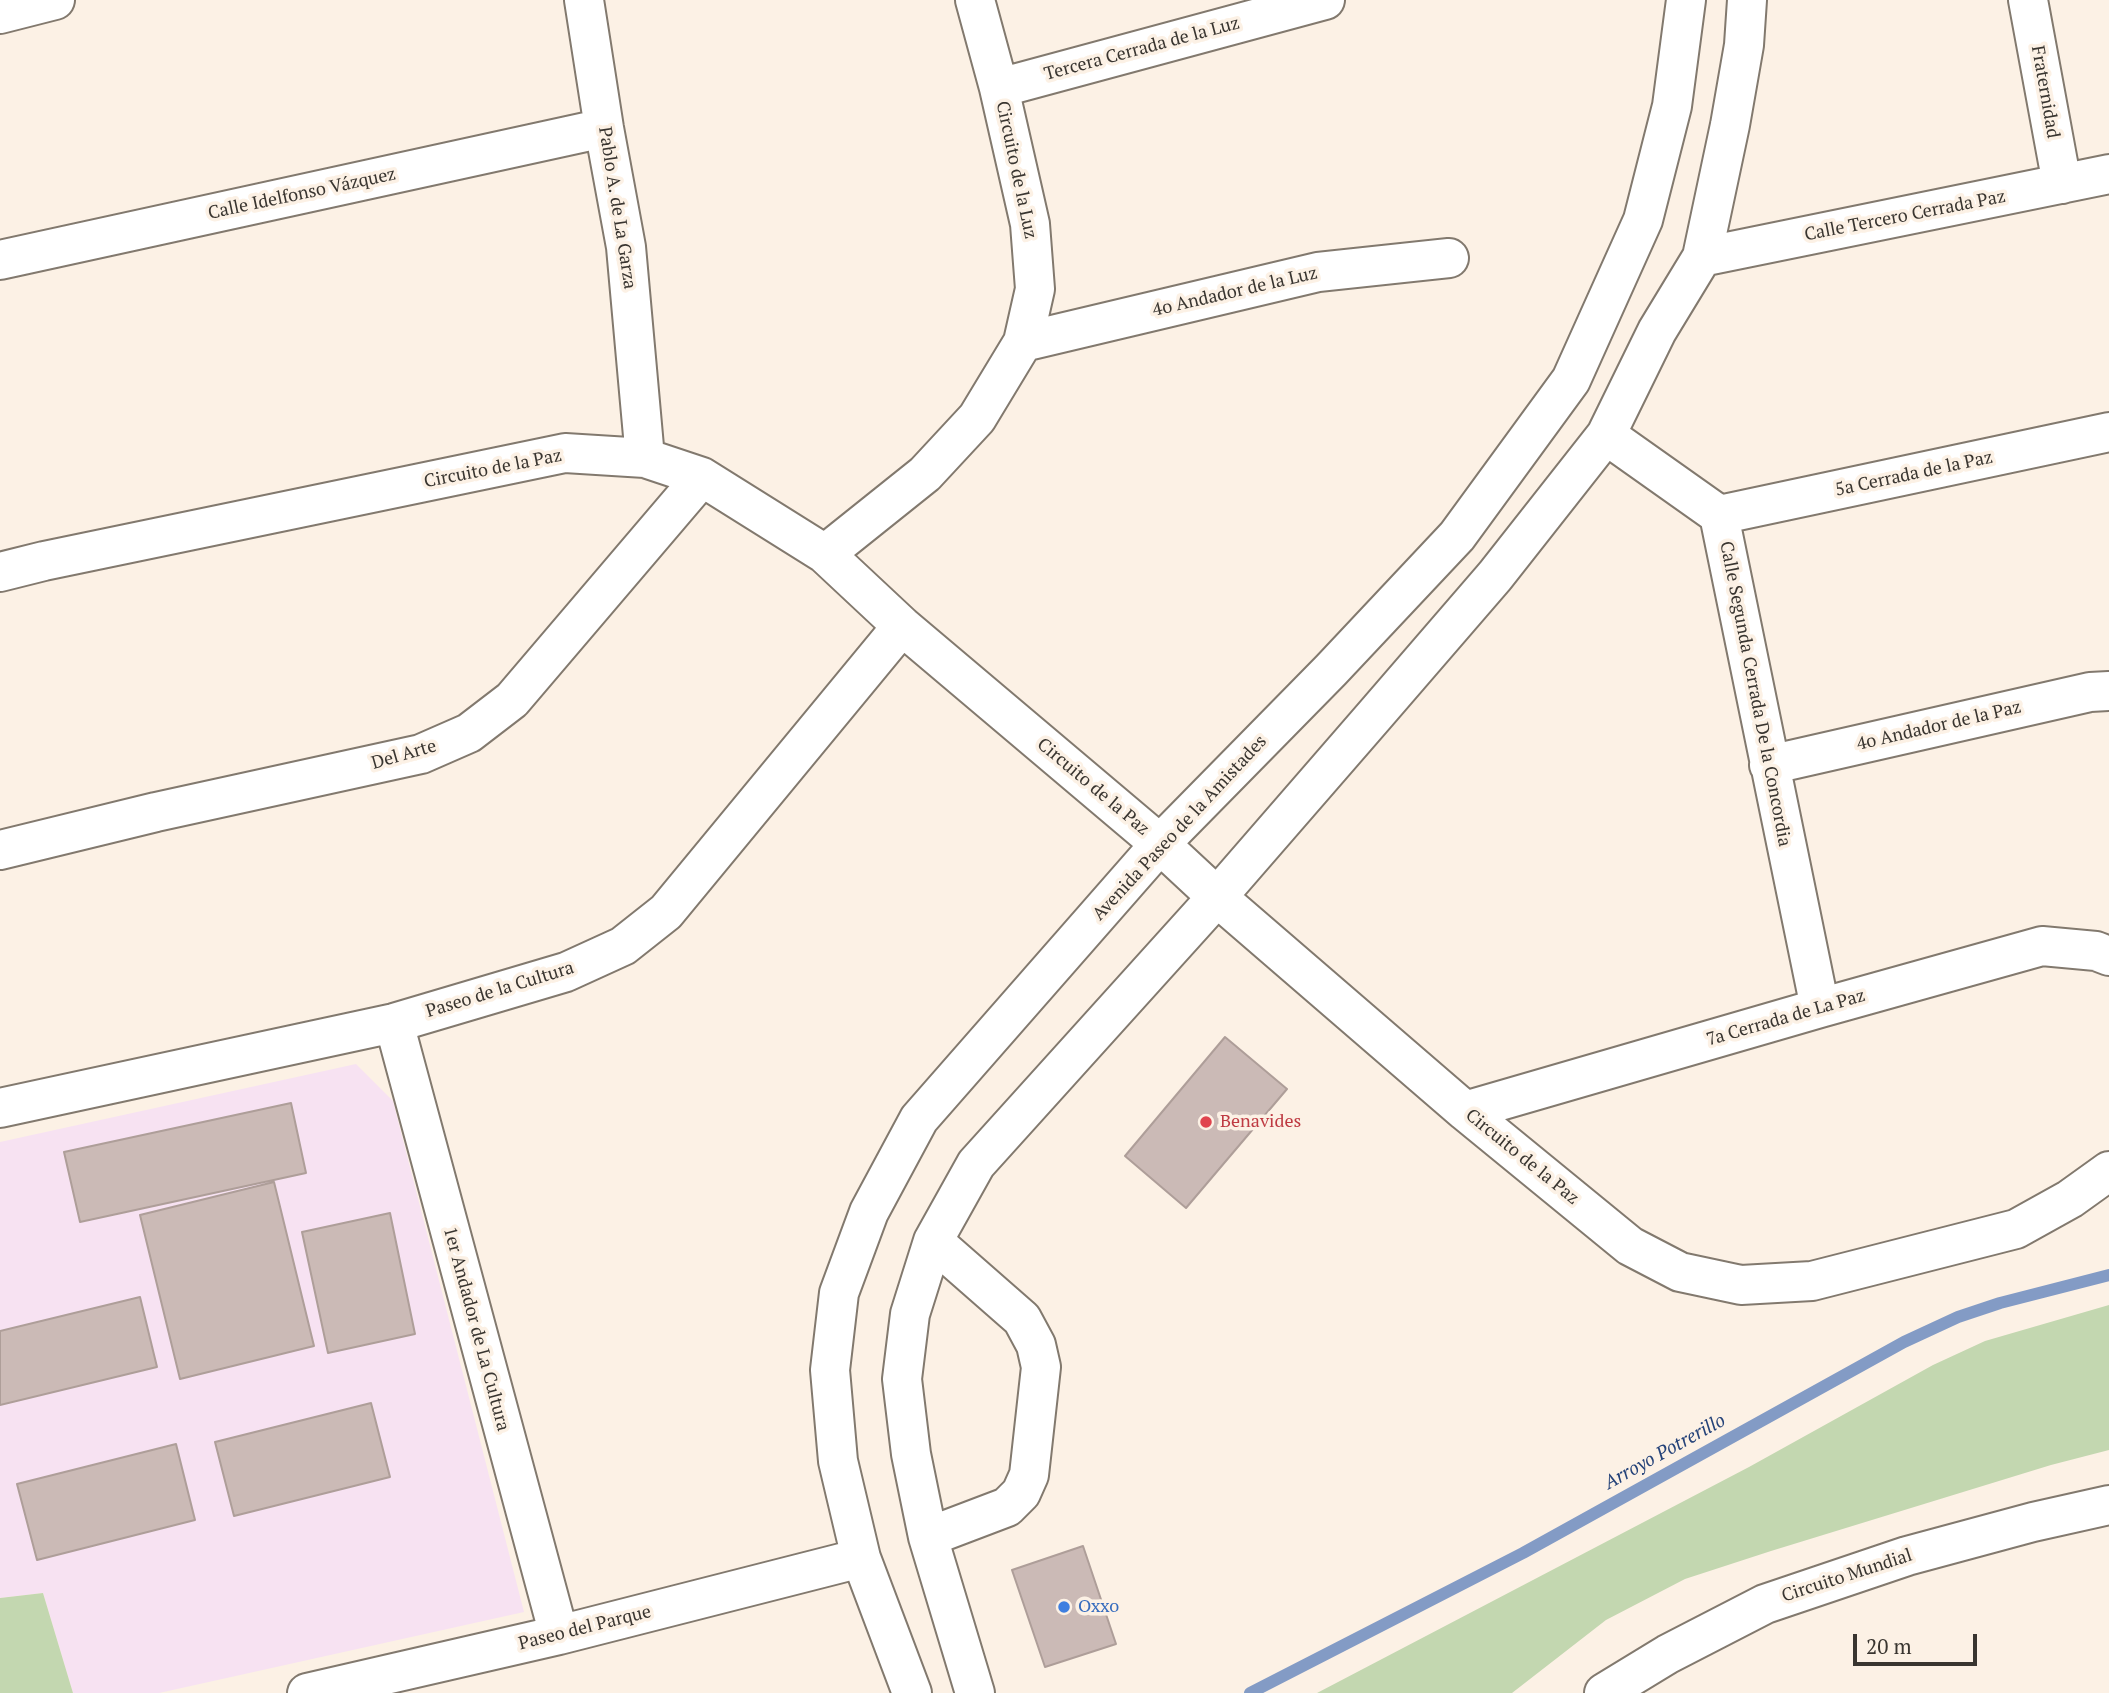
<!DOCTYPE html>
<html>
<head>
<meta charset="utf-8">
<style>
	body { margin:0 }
	#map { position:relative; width:2109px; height:1693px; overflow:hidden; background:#fcf1e5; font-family:"PT Serif",serif }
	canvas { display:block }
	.scale { position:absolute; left:1853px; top:1634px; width:124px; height:32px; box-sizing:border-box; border:4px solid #393530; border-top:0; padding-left:9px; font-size:21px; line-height:24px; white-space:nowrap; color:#393530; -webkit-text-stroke:5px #fcf1e5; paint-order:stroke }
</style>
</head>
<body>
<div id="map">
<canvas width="2109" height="1693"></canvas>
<div class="scale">20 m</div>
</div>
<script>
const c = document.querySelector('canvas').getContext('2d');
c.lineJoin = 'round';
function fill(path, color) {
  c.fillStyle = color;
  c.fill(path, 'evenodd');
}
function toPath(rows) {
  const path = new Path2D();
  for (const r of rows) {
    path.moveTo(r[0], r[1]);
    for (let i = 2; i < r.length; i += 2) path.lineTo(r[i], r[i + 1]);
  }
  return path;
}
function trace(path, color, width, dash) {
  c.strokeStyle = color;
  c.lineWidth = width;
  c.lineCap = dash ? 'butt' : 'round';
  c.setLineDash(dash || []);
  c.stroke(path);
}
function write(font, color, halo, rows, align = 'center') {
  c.font = font + ' "PT Serif",serif';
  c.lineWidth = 7;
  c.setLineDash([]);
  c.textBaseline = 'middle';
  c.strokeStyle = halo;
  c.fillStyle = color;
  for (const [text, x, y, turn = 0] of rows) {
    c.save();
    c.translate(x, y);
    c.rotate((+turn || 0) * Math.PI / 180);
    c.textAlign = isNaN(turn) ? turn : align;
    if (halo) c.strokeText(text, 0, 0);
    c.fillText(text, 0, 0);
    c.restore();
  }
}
fill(toPath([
	[356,1064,393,1101,524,1612,159,1693,73,1693,43,1593,0,1598,0,1142]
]), '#f7e2f2');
fill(toPath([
	[2109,1305,2109,1450,2051,1465,1771,1551,1685,1579,1606,1620,1512,1693,1317,1693,1749,1467,1933,1365,1985,1341],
	[43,1593,73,1693,0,1693,0,1598]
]), '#c3d7b0');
trace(toPath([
	[1250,1693,1523,1553,1904,1342,1958,1317,2000,1303,2109,1275]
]), '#839bc5', 12);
const building = toPath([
	[1225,1037,1287,1089,1186,1208,1125,1156,1225,1037],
	[291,1103,306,1173,80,1222,64,1152,291,1103],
	[274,1182,314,1346,180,1379,140,1215,274,1182],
	[390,1213,415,1334,328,1353,302,1232,390,1213],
	[140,1297,157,1367,0,1405,0,1331,140,1297],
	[371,1403,390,1477,234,1516,215,1442,371,1403],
	[176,1444,195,1520,37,1560,17,1484,176,1444],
	[1083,1546,1116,1644,1045,1667,1012,1570,1083,1546]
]);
fill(building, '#cbbab6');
trace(building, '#ae9e99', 2);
const minor = toPath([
	[584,0,604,128,626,247,645,458],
	[2028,0,2062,184],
	[0,14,55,0],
	[999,88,1325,0],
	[1702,257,2109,174],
	[0,260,604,128],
	[1023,342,1318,272,1449,258],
	[1606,435,1719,515,1820,1008],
	[1719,515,2109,432],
	[825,554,925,474,977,418,1023,342,1035,289,1030,224,999,88,975,0],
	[0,572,44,561,565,453,645,458,702,477,825,554,902,626,1160,844,1217,897,1465,1111,1630,1246,1680,1272,1741,1285,1812,1281,2016,1229,2070,1199,2109,1171],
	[1769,765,2090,692,2109,691],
	[0,850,156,812,421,754,469,733,512,700,702,477],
	[394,1023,559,1635],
	[0,1108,394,1023,566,972,623,946,666,912,902,626],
	[1465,1111,1820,1008,2042,946,2096,951,2109,956],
	[928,1537,1007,1507,1021,1493,1029,1475,1041,1367,1036,1345,1022,1319,933,1241],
	[307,1693,559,1635,861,1558],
	[912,1693,861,1558,838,1461,830,1370,839,1293,869,1212,919,1119,1160,844,1331,670,1457,536,1571,380,1643,220,1672,106,1686,0],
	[975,1693,928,1537,911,1454,902,1379,910,1314,933,1241,976,1164,1217,897,1375,715,1495,576,1606,435,1657,331,1702,257,1730,125,1744,45,1747,0],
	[1604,1693,1668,1654,1765,1604,1907,1556,2033,1522,2109,1505]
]);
trace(minor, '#82796e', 42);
trace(minor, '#fff', 38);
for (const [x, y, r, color] of [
	[1206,1122,7,"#e0444e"],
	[1064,1607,7,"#3f7fe0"]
]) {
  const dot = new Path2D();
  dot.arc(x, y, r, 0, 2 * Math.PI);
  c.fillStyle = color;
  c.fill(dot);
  trace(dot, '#fcf1e5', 2.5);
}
write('18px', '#393530', '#fcf1e5', [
	["Tercera Cerrada de la Luz",1142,49,-15],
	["Fraternidad",2045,92,80],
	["Circuito de la Luz",1016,170,78],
	["Calle Idelfonso Vázquez",302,194,-12],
	["Pablo A. de La Garza",617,208,81],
	["Calle Tercero Cerrada Paz",1905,216,-11],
	["4o Andador de la Luz",1235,292,-13],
	["Circuito de la Paz",493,469,-11],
	["5a Cerrada de la Paz",1914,474,-12],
	["Calle Segunda Cerrada De la Concordia",1755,694,79],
	["4o Andador de la Paz",1939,726,-13],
	["Del Arte",404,755,-16],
	["Circuito de la Paz",1093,787,40],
	["Avenida Paseo de la Amistades",1180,828,-47],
	["Paseo de la Cultura",500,990,-17],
	["7a Cerrada de La Paz",1786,1018,-16],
	["Circuito de la Paz",1522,1157,39],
	["1er Andador de La Cultura",476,1329,75],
	["Circuito Mundial",1847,1576,-18],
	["Paseo del Parque",585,1628,-14]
]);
write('18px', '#be3a42', '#fcf1e5', [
	["Benavides",1220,1122]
], 'left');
write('18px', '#366cbe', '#fcf1e5', [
	["Oxxo",1078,1607]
], 'left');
write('italic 19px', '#254379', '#fcf1e5', [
	["Arroyo Potrerillo",1665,1452,-29]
]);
</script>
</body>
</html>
